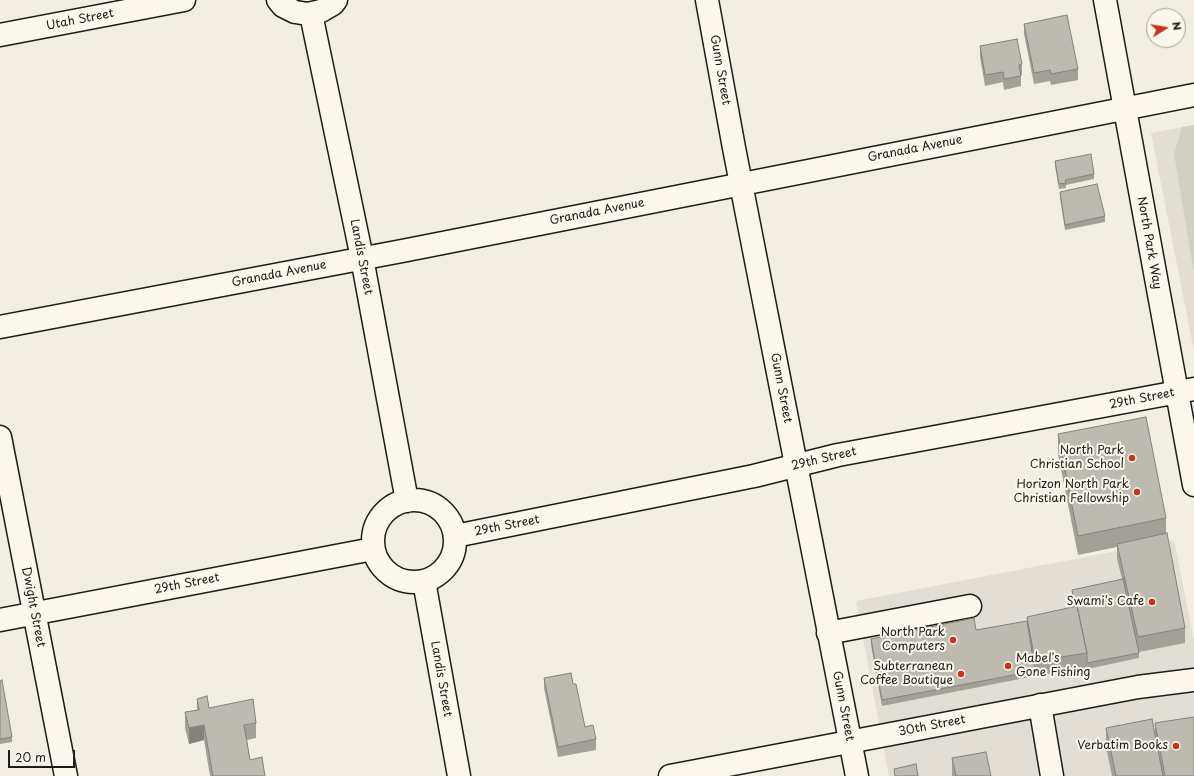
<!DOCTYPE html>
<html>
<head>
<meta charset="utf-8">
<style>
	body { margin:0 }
	#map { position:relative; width:1194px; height:776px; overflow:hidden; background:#f2eee4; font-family:"Playpen Sans",sans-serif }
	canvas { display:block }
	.north { position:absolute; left:1146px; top:8px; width:40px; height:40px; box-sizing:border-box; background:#fbf7ec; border:1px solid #a29f99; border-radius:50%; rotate:79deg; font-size:11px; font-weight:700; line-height:16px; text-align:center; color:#1c1c1c }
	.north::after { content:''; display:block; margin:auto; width:14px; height:18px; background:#c8321e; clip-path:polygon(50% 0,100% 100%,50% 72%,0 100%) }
	.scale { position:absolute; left:8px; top:750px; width:67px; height:18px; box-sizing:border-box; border:2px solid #1c1c1c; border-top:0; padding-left:5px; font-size:12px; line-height:14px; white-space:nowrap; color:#1c1c1c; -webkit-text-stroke:3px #fbf7ec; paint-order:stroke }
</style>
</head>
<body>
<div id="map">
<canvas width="1194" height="776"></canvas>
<div class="north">N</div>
<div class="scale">20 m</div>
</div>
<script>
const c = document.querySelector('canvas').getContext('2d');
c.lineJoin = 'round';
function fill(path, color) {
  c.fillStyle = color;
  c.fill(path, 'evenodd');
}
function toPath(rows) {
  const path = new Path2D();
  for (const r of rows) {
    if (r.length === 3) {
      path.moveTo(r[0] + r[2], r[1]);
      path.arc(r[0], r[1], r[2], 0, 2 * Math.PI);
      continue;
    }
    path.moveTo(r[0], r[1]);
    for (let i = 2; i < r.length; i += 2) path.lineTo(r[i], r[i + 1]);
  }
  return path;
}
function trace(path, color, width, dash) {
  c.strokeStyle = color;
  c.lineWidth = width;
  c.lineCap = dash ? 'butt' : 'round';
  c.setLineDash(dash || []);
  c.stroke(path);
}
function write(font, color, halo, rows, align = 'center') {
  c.font = font + ' "Playpen Sans",sans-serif';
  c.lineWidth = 4;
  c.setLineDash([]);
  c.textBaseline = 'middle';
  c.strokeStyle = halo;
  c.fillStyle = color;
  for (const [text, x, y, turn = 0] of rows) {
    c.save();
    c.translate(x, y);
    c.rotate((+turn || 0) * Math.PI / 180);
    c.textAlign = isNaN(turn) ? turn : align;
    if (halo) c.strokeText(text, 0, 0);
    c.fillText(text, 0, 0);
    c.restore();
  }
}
fill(toPath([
	[1194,125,1194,351,1151,133],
	[1174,540,1194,641,1194,776,889,776,856,601]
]), '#e2ded5');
fill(toPath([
	[1194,125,1194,273,1174,154,1182,127]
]), '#d2cfc6');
const minor = toPath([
	[278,0,283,6,295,12,308,14,321,11,333,4,336,0],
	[707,0,734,148,857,776],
	[1105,0,1194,485],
	[311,14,362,258,407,501],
	[0,35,184,0],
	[0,327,402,251,1194,95],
	[0,437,66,776],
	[414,541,41],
	[455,536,754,476,838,455,1194,389],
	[424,581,459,776],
	[0,620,373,549],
	[828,633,970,606],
	[1040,705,1052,776]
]);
const major = toPath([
	[670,776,1138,687,1194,680]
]);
trace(minor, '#1c1c1c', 25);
trace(major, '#1c1c1c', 25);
trace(minor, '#fbf7ec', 22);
trace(major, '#fbf7ec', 22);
fill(toPath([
	[1024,24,1078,69,1078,80,1051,85,1050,81,1034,84,1024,34],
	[980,46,1022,64,1022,75,1021,75,1021,86,1004,90,1003,82,985,86,980,57],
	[1055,161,1094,174,1094,179,1066,185,1066,188,1059,189,1055,166],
	[1060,192,1105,216,1105,222,1065,230,1060,198],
	[1058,434,1166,518,1166,533,1185,628,1185,643,1139,652,1139,658,1087,669,1035,676,882,706,871,645,871,639,976,630,1027,623,1027,617,1074,607,1072,596,1072,590,1122,579,1117,559,1117,547,1078,555,1058,454],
	[544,678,573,684,585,727,596,739,596,750,558,757,544,688],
	[0,681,12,737,12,742,0,744],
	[197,699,209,708,256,723,256,738,247,740,250,760,265,776,210,776,204,740,189,744,185,728,185,712,197,710],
	[1155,723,1194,776,1112,776,1106,747,1106,728,1155,736],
	[952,758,991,776,952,776]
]), '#a3a098');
fill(toPath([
	[204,725,204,740,189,744,189,728]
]), '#84827c');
const building = toPath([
	[1067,15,1078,69,1051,74,1050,70,1034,73,1024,24,1067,15],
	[1017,39,1022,64,1019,65,1021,76,1004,79,1003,72,985,75,980,46,1017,39],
	[1091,154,1094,174,1065,180,1066,183,1059,184,1055,161,1091,154],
	[1097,184,1105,216,1065,225,1060,192,1097,184],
	[1146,417,1166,518,1078,536,1058,434,1146,417],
	[1167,533,1185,628,1138,637,1117,544,1167,533],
	[1123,579,1139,653,1087,663,1087,653,1077,606,1075,607,1072,590,1123,579],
	[1077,606,1087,653,1035,661,1027,617,1077,606],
	[974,618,976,630,1027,621,1035,671,882,700,871,639,974,618],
	[571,673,573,684,576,684,585,727,593,725,596,739,558,747,544,678,571,673],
	[2,680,12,737,0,739,0,681,2,680],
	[207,696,209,708,253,699,256,723,244,725,250,760,262,757,265,776,213,776,204,725,189,728,185,712,199,710,197,699,207,696],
	[1194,717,1194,776,1165,776,1155,723,1194,717],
	[1152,719,1163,776,1116,776,1106,728,1152,719],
	[986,752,991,776,956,776,952,758,986,752],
	[916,764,918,776,895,776,894,769,916,764]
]);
fill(building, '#bdbab1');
trace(building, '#84827c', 1);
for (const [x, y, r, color] of [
	[1132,458,4,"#c8321e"],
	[1137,492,4,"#c8321e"],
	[1152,602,4,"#c8321e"],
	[953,640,4,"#c8321e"],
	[1008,666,4,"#c8321e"],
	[961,674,4,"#c8321e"],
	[1176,746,4,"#c8321e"]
]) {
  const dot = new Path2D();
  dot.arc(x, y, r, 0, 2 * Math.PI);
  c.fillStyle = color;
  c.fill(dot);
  trace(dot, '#fbf7ec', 1.5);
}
write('12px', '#1c1c1c', '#fbf7ec', [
	["Utah Street",80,20,-11],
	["Gunn Street",720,70,80],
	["Granada Avenue",915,149,-11],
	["Granada Avenue",597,212,-11],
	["North Park Way",1149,243,80],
	["Landis Street",361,257,79],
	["Granada Avenue",279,274,-11],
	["Gunn Street",781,388,79],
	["29th Street",1142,399,-11],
	["29th Street",824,459,-13],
	["29th Street",507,526,-11],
	["29th Street",187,584,-11],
	["Dwight Street",33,607,79],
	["Landis Street",441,679,80],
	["Gunn Street",843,706,79],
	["30th Street",932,726,-11]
]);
write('12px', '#1c1c1c', '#fbf7ec', [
	["North Park",1124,451],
	["Christian School",1124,465],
	["Horizon North Park",1129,485],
	["Christian Fellowship",1129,499],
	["Swami's Cafe",1144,602],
	["North Park",945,633],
	["Computers",945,647],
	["Mabel's",1016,659,"left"],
	["Gone Fishing",1016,673,"left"],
	["Subterranean",953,667],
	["Coffee Boutique",953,681],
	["Verbatim Books",1168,746]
], 'right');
</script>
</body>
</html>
